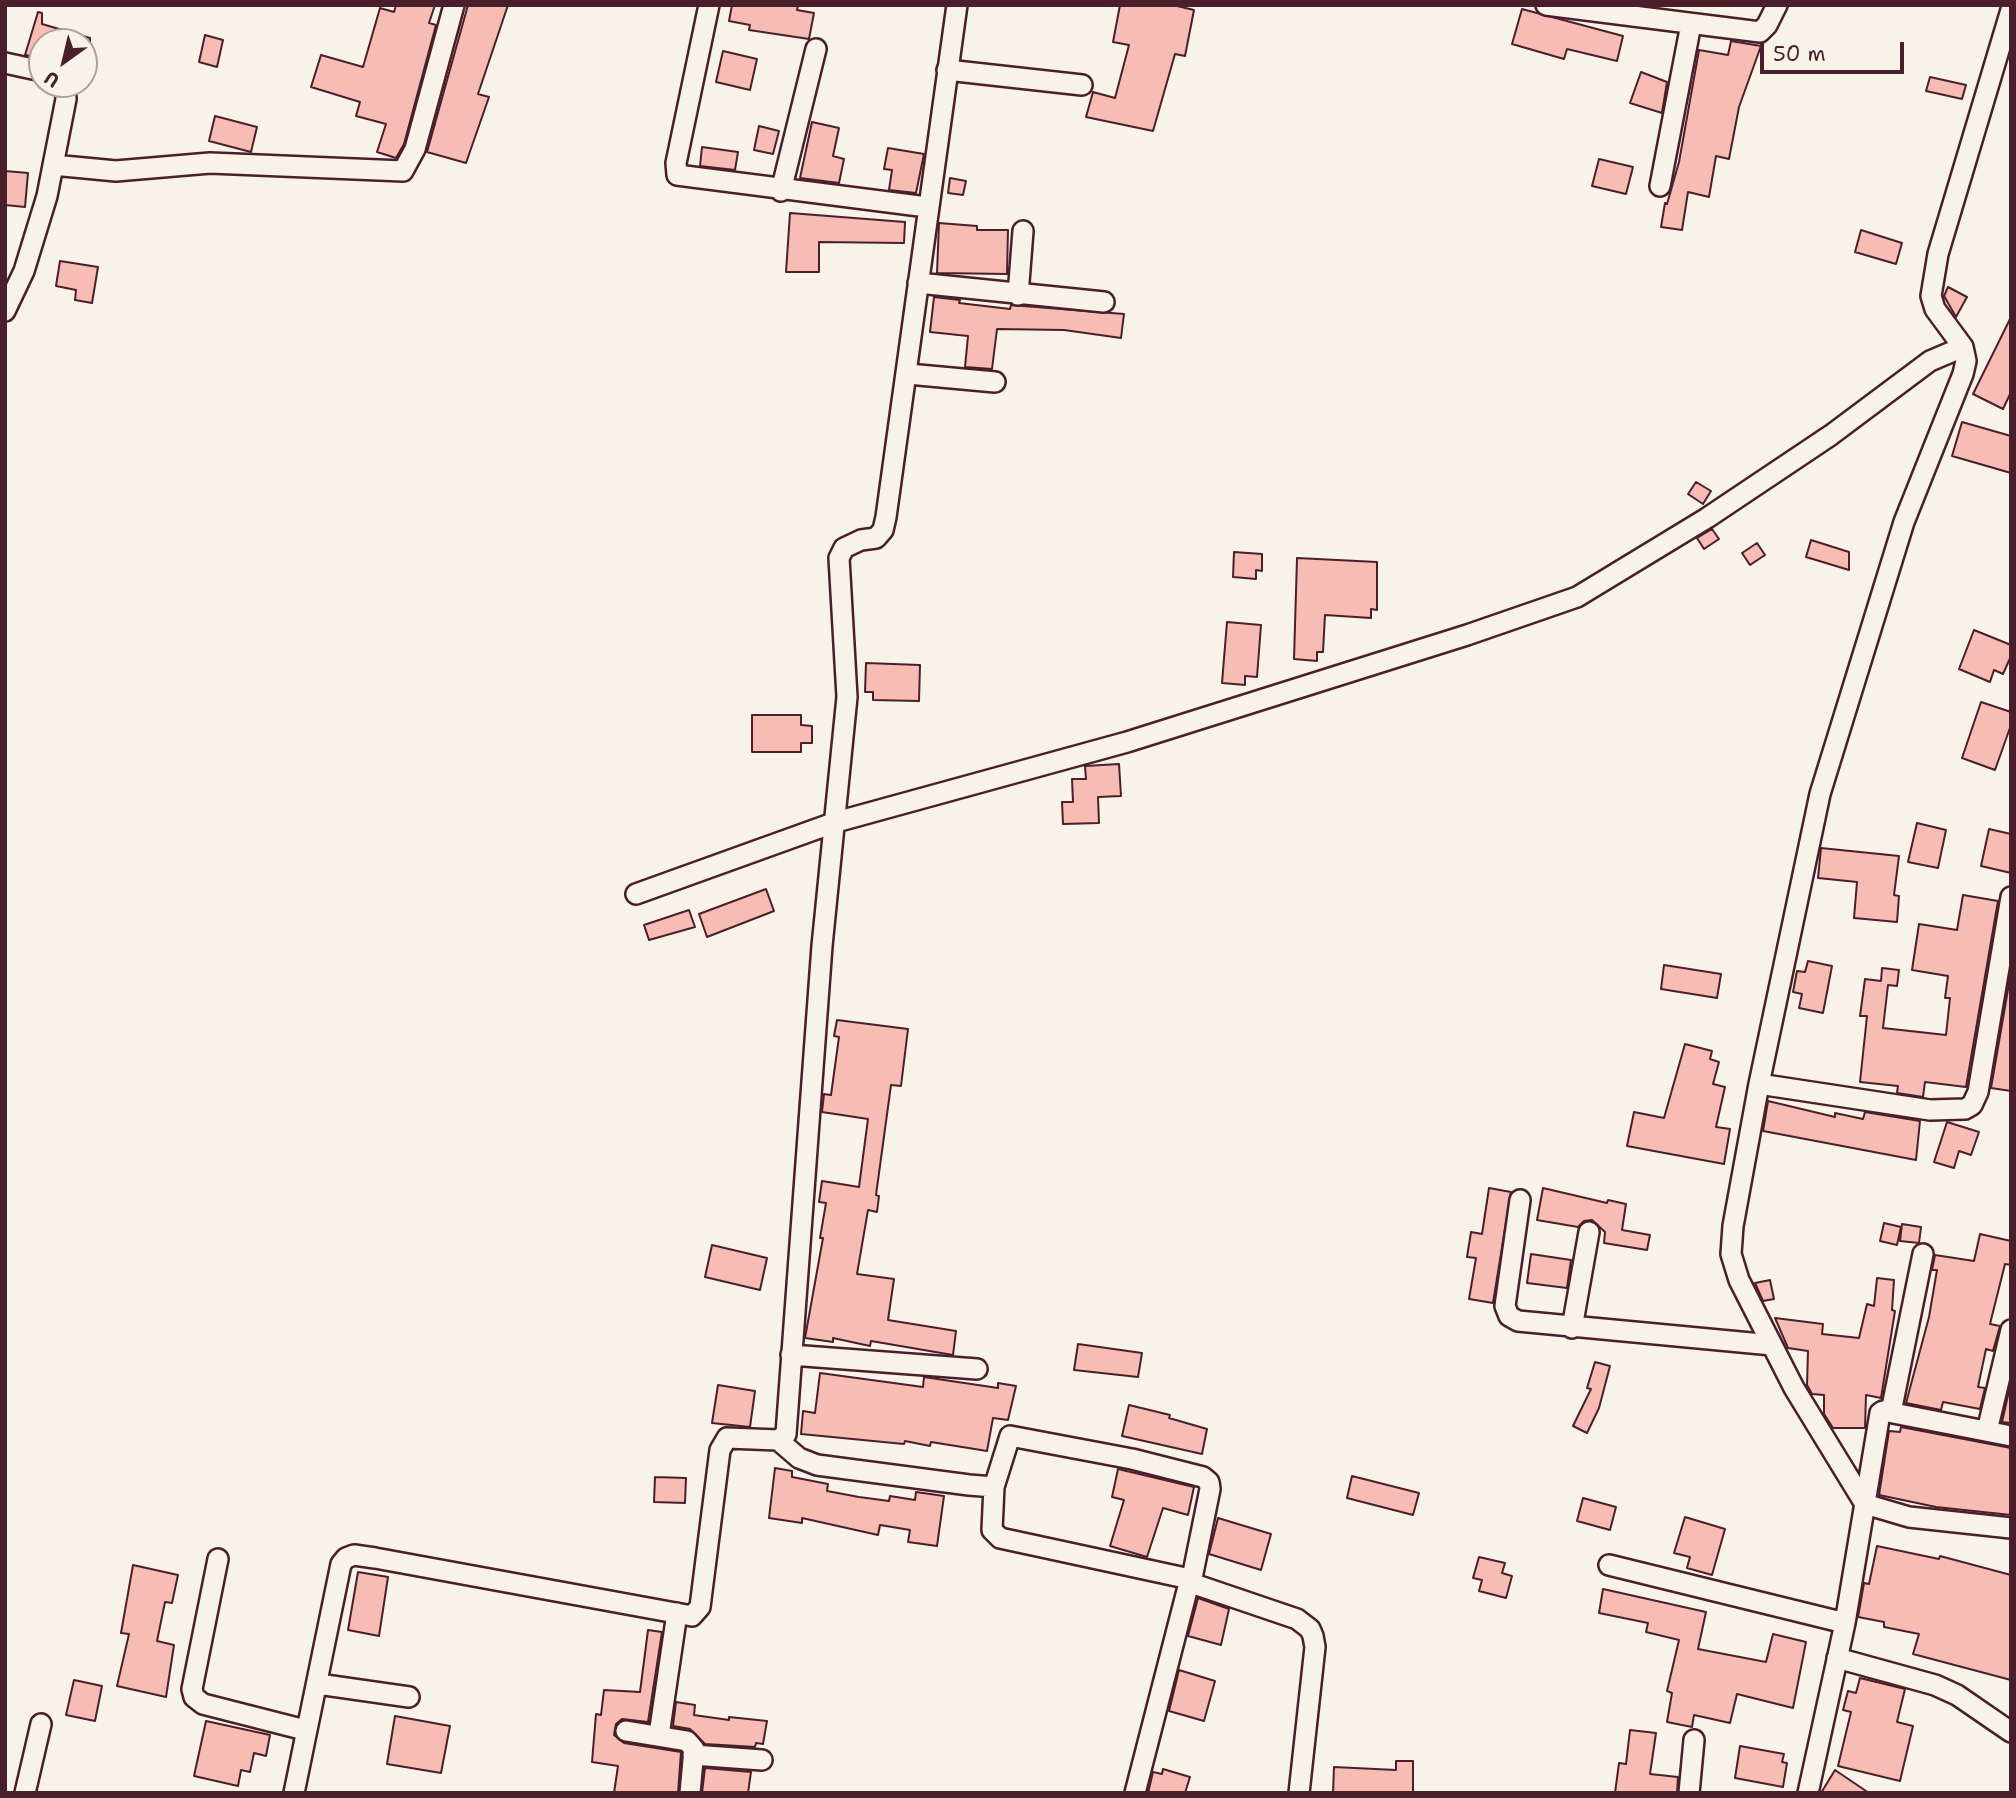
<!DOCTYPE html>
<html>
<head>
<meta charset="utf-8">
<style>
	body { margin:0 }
	#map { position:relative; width:2016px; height:1798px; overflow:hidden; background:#f7f3e8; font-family:"Shantell Sans",sans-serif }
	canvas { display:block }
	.frame { position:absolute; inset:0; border:7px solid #4a1f2b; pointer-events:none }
	.north { position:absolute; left:28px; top:28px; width:70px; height:70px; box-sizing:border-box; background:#f7f3e8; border:2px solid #b29e9c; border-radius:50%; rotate:214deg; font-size:19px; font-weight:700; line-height:28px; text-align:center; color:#4a1f2b }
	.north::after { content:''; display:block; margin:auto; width:24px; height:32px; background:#4a1f2b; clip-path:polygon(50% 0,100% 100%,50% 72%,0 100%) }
	.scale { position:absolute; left:1760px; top:42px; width:144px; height:32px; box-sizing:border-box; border:4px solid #4a1f2b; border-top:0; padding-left:9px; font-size:21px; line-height:24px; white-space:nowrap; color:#4a1f2b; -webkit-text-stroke:5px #f7f3e8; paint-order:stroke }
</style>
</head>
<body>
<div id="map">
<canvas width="2016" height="1798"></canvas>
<div class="frame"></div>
<div class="north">U</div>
<div class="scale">50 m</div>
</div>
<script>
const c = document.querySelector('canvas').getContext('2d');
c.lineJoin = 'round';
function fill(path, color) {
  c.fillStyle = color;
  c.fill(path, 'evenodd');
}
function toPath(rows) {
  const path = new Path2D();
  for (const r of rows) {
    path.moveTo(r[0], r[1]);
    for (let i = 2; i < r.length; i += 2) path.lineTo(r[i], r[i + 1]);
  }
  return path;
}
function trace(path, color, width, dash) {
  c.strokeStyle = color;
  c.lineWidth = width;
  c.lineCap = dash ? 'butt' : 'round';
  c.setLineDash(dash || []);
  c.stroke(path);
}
const building = toPath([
	[396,5,435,5,429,23,436,25,404,144,396,158,377,152,386,124,356,116,360,102,311,87,321,55,363,67,380,8,394,12,396,5],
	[468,5,508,5,478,94,489,97,466,163,427,152,468,5],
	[732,5,798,5,797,10,814,13,809,39,749,30,750,25,729,21,732,5],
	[1120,5,1173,5,1194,10,1185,56,1175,54,1153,131,1086,117,1093,92,1115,98,1129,45,1113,42,1120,5],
	[1522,9,1623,36,1617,61,1567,49,1564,59,1512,44,1522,9],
	[38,12,42,13,42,24,90,38,90,42,42,42,42,58,25,55,38,12],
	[205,35,223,40,217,67,199,62,205,35],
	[1731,41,1761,46,1739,107,1729,159,1716,156,1709,197,1688,192,1682,230,1661,227,1665,203,1667,204,1679,162,1699,50,1728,55,1731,41],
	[723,51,757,59,750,90,716,82,723,51],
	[1641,72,1667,82,1662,113,1630,103,1641,72],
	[1930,77,1966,85,1962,99,1926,91,1930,77],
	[215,116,257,127,251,152,209,141,215,116],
	[812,122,839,128,833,156,844,159,839,183,800,178,812,122],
	[759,126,779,131,773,154,754,150,759,126],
	[702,147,738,152,735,170,700,166,702,147],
	[888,148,924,154,916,193,889,190,892,170,884,169,888,148],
	[1599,159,1633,167,1626,194,1592,186,1599,159],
	[5,171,28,173,25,207,5,205,5,171],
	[950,178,966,181,963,195,948,193,950,178],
	[790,213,905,222,904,243,819,242,819,272,786,272,790,213],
	[939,223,977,226,977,230,1008,230,1007,274,937,273,939,223],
	[1861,230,1902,243,1896,264,1855,252,1861,230],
	[60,261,98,267,92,303,75,300,76,290,56,286,60,261],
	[1948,287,1967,297,1956,317,1944,296,1948,287],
	[934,297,960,300,959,303,1010,309,1011,305,1124,314,1121,338,1064,330,997,329,992,369,965,367,968,336,930,332,934,297],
	[2011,317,2011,392,2003,409,1973,394,2011,317],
	[1962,422,2011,436,2011,473,1952,456,1962,422],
	[1696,482,1711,491,1703,504,1688,494,1696,482],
	[1712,529,1719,539,1704,549,1697,538,1712,529],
	[1811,540,1849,552,1849,570,1806,557,1811,540],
	[1757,543,1765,555,1750,565,1742,553,1757,543],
	[1234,552,1262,554,1262,571,1256,570,1256,579,1233,577,1234,552],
	[1297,558,1377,562,1377,610,1371,609,1371,618,1325,615,1323,652,1317,652,1317,661,1294,659,1297,558],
	[1227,622,1261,625,1257,677,1245,676,1245,685,1222,683,1227,622],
	[1974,630,2011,645,2011,656,2003,674,1994,670,1990,682,1959,669,1974,630],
	[866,663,920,665,919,701,873,700,873,692,865,692,866,663],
	[1981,702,2011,712,2011,725,1995,770,1962,758,1981,702],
	[752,715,801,715,801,725,812,726,812,743,801,743,801,752,752,752,752,715],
	[1119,764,1121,796,1098,797,1099,823,1063,824,1062,802,1073,802,1072,779,1086,779,1085,766,1119,764],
	[1917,823,1946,830,1938,868,1908,862,1917,823],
	[1989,829,2011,834,2011,873,1981,866,1989,829],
	[1821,848,1899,856,1894,895,1899,896,1897,922,1854,918,1857,882,1818,878,1821,848],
	[766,889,774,911,707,937,699,914,766,889],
	[1963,895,1998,901,1966,1087,1925,1082,1923,1097,1897,1093,1898,1086,1860,1082,1867,1016,1860,1016,1865,979,1881,981,1882,968,1899,970,1897,986,1888,985,1883,1028,1946,1035,1950,998,1945,998,1948,976,1912,970,1919,924,1957,930,1963,895],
	[689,910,695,927,649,940,644,925,689,910],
	[1808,961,1832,966,1823,1013,1799,1008,1802,994,1793,992,1797,971,1805,972,1808,961],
	[1664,965,1721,974,1717,998,1661,989,1664,965],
	[2011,972,2011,1091,1991,1088,2011,972],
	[837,1020,908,1029,901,1086,891,1085,876,1195,879,1196,877,1212,868,1210,857,1274,894,1279,888,1320,956,1331,953,1355,871,1341,870,1346,833,1338,833,1342,805,1338,823,1238,820,1238,826,1203,819,1202,822,1181,859,1187,868,1119,822,1112,824,1094,831,1095,839,1037,834,1036,837,1020],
	[1685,1044,1712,1051,1710,1059,1719,1062,1713,1084,1725,1087,1716,1127,1730,1129,1724,1164,1627,1146,1634,1112,1664,1118,1685,1044],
	[1768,1101,1835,1117,1835,1113,1863,1119,1865,1112,1920,1121,1916,1160,1763,1131,1768,1101],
	[1947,1122,1979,1132,1971,1155,1959,1151,1954,1168,1934,1162,1947,1122],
	[1489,1188,1511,1192,1493,1303,1469,1299,1476,1258,1467,1257,1471,1232,1482,1234,1489,1188],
	[1543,1188,1607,1203,1608,1200,1626,1204,1622,1230,1650,1235,1647,1250,1604,1243,1605,1232,1592,1220,1584,1221,1578,1227,1537,1220,1543,1188],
	[1884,1223,1901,1227,1897,1245,1880,1241,1884,1223],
	[1902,1224,1921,1227,1919,1243,1900,1241,1902,1224],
	[1980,1234,2011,1241,2011,1265,2005,1264,1990,1324,2000,1326,1993,1351,1986,1349,1978,1387,1985,1388,1980,1409,1943,1402,1941,1410,1906,1403,1929,1317,1937,1270,1932,1270,1935,1255,1974,1261,1980,1234],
	[712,1245,767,1258,760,1290,705,1277,712,1245],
	[1531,1254,1571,1260,1567,1288,1527,1283,1531,1254],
	[1877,1278,1894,1280,1892,1310,1895,1311,1881,1398,1866,1395,1865,1428,1833,1428,1824,1414,1824,1395,1812,1394,1807,1385,1808,1351,1788,1348,1775,1318,1823,1324,1822,1334,1859,1338,1867,1304,1874,1306,1877,1278],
	[1770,1280,1774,1299,1763,1301,1755,1283,1770,1280],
	[1078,1344,1142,1353,1138,1377,1074,1370,1078,1344],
	[1595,1362,1610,1366,1599,1408,1587,1433,1573,1426,1591,1389,1587,1388,1595,1362],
	[820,1373,923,1387,924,1377,998,1388,998,1383,1016,1386,1008,1420,993,1418,987,1451,931,1442,930,1446,905,1441,904,1444,801,1434,803,1411,815,1413,820,1373],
	[718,1385,755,1391,750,1427,712,1423,718,1385],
	[2009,1391,2011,1392,2011,1423,2002,1422,2009,1391],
	[1129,1405,1170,1415,1169,1418,1207,1429,1202,1454,1122,1436,1129,1405],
	[1901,1427,2011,1448,2011,1515,1936,1507,1879,1495,1889,1431,1900,1432,1901,1427],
	[775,1468,792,1471,792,1477,828,1484,827,1491,859,1497,889,1501,890,1496,915,1500,916,1492,944,1496,937,1546,908,1542,910,1530,880,1525,878,1535,802,1518,802,1523,769,1518,775,1468],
	[1118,1469,1194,1487,1188,1515,1163,1508,1147,1557,1110,1546,1124,1500,1112,1497,1118,1469],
	[1352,1476,1419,1493,1413,1515,1347,1498,1352,1476],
	[655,1477,686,1478,685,1503,654,1502,655,1477],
	[1583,1498,1616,1507,1610,1530,1577,1521,1583,1498],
	[1685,1517,1725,1529,1712,1575,1687,1568,1690,1557,1674,1553,1685,1517],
	[1218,1518,1271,1534,1261,1570,1209,1554,1218,1518],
	[1877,1546,1939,1559,1940,1556,2011,1575,2011,1680,1913,1654,1919,1634,1884,1627,1884,1622,1858,1617,1864,1583,1869,1584,1877,1546],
	[1479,1557,1505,1563,1502,1573,1512,1576,1506,1598,1479,1591,1482,1580,1473,1578,1479,1557],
	[133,1565,178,1575,172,1603,165,1602,157,1641,174,1645,166,1697,117,1686,129,1634,121,1633,133,1565],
	[358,1572,388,1577,379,1636,348,1630,358,1572],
	[1603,1589,1706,1612,1698,1649,1766,1662,1773,1634,1806,1642,1793,1708,1737,1694,1730,1723,1694,1715,1692,1727,1667,1722,1672,1693,1667,1691,1679,1640,1646,1632,1648,1623,1599,1613,1603,1589],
	[1198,1598,1229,1609,1221,1645,1188,1636,1198,1598],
	[648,1630,662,1632,648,1722,622,1719,616,1724,614,1735,624,1743,681,1752,678,1793,614,1793,618,1766,592,1762,596,1714,601,1715,604,1690,640,1692,648,1630],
	[1179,1670,1215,1681,1204,1721,1169,1711,1179,1670],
	[1860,1678,1905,1689,1897,1722,1913,1726,1900,1781,1838,1766,1851,1712,1843,1710,1848,1691,1856,1693,1860,1678],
	[74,1680,102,1686,95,1721,66,1715,74,1680],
	[676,1702,695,1705,694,1715,729,1720,729,1717,767,1721,763,1744,756,1743,755,1747,705,1744,690,1729,673,1726,676,1702],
	[395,1716,450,1726,441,1773,387,1764,395,1716],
	[206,1721,270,1735,266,1756,254,1753,250,1772,241,1770,238,1786,194,1776,206,1721],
	[1630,1730,1656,1733,1650,1774,1678,1777,1677,1793,1615,1793,1619,1763,1626,1764,1630,1730],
	[1740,1746,1784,1754,1782,1762,1787,1763,1783,1787,1735,1778,1740,1746],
	[1396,1761,1413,1761,1413,1793,1333,1793,1334,1767,1396,1770,1396,1761],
	[705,1768,751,1772,748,1793,702,1793,705,1768],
	[1163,1769,1190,1777,1185,1793,1148,1793,1153,1772,1162,1774,1163,1769],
	[1835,1770,1869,1793,1821,1793,1835,1770]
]);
fill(building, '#f7bcb3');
trace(building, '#4a1f2b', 2);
const minor = toPath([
	[709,5,676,163,677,175,927,207],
	[1546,5,1760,32,1767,25,1777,5],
	[2011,10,1938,254,1931,296,1935,309,1963,347,1966,361,1963,374,1904,522,1820,794,1759,1084,1733,1226,1731,1254,1739,1280,1794,1388,1865,1504,1909,1517,2011,1528],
	[5,63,42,71],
	[947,70,1082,85],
	[53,165,116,171,210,163,403,171,415,149,454,5],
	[1660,186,1691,24],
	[781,191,816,49],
	[918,283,1104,302],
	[1018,295,1023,231],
	[5,311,24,271,47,196,66,99,65,84],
	[908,374,995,382],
	[636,894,836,822,1127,742,1467,635,1577,597,1707,518,1831,435,1930,361,1963,347],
	[1759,1084,1930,1110,1965,1109,1972,1105,1978,1092,2011,897],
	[1520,1200,1505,1306,1509,1316,1518,1321,1772,1345],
	[1572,1328,1589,1232],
	[791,1355,977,1369],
	[1891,1412,1923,1254],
	[1987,1431,2011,1330],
	[778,1440,799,1458,817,1465,969,1485,994,1487,1010,1436,1132,1459,1203,1477,1209,1482,1210,1489,1191,1583,1297,1619,1310,1629,1313,1636,1315,1647,1299,1793],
	[994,1487,992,1530,1000,1538,1190,1579,1135,1793],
	[218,1559,192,1689,194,1697,203,1704,305,1730],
	[1609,1565,1845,1623],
	[1837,1658,1935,1685,1957,1695,2011,1732],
	[318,1684,409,1697],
	[626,1731,687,1741,694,1749,690,1793],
	[659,1735,677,1613],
	[693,1755,762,1760],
	[25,1793,41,1724],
	[294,1793,341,1564,346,1558,354,1555,375,1558,692,1616,700,1607,720,1450,727,1438,778,1440,786,1434,822,946,847,697,839,558,844,548,861,540,876,538,883,530,886,517,957,5],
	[1689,1793,1694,1740],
	[1808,1793,1845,1623,1880,1413,1883,1411,2011,1436]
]);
trace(minor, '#4a1f2b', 24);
trace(minor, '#f7f3e8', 19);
</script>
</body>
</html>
